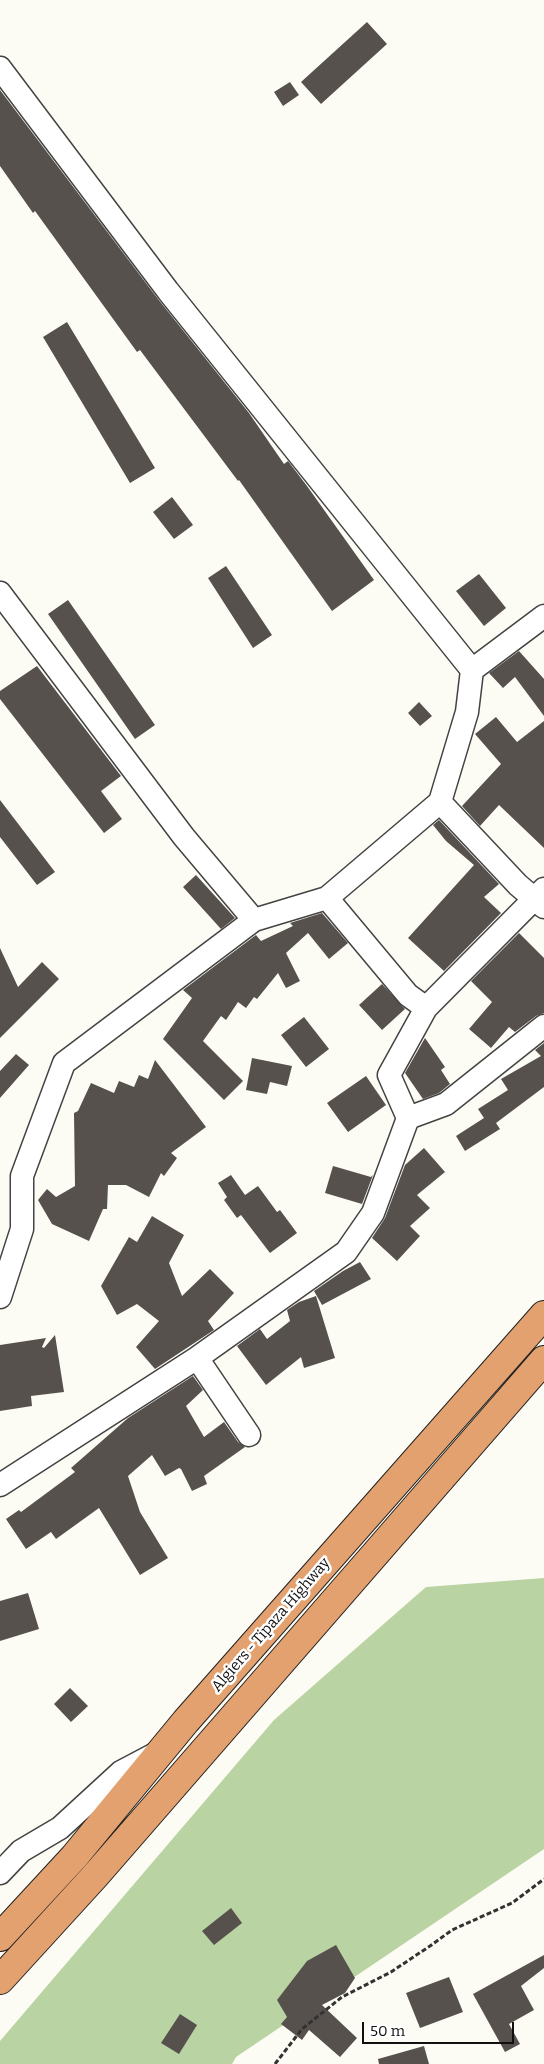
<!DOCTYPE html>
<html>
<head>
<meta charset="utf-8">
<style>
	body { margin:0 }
	#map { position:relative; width:544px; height:2064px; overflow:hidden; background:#fdfcf4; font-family:Bitter,serif }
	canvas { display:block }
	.scale { position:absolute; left:362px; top:2022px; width:152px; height:22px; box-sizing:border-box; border:2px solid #101010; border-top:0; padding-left:6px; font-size:15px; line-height:18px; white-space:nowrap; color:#101010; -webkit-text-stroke:4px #fff; paint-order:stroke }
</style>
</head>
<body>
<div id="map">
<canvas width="544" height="2064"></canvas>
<div class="scale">50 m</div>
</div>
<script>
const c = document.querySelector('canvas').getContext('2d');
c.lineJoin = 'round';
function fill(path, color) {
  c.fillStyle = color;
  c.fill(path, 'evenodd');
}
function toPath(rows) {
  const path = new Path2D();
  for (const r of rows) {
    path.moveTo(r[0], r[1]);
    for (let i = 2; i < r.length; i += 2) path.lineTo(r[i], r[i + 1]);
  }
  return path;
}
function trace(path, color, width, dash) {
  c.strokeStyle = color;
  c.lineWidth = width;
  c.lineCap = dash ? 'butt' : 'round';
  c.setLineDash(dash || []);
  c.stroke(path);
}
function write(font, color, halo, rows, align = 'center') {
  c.font = font + ' Bitter,serif';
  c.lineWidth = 5;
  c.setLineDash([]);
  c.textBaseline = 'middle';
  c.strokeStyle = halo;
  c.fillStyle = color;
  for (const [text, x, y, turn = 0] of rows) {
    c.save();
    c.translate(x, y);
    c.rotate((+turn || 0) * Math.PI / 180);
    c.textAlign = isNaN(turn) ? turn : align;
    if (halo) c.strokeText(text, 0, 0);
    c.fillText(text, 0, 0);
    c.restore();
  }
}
fill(toPath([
	[544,1578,544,1849,236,2057,232,2064,0,2064,0,2041,274,1720,426,1587]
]), '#b9d3a2');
fill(toPath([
	[367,22,387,44,321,104,301,82],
	[290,82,299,95,283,106,274,92],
	[0,90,158,299,249,413,284,464,288,461,307,486,374,580,332,611,239,480,238,481,140,350,137,352,35,211,33,213,0,166],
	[67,322,155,468,130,483,43,337],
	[172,497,193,525,174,539,153,512],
	[226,566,272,635,253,648,208,578],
	[479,574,506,608,484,626,456,591],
	[68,600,155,725,135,739,48,614],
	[519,651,544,679,544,716,515,677,503,688,489,673],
	[37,666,121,776,101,791,122,819,104,833,0,699,0,691],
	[419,702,432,716,420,726,408,713],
	[496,717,517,742,544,721,544,848,499,805,480,826,462,806,501,764,475,734],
	[0,800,55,872,37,885,0,837],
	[439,820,499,884,484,897,501,913,444,971,408,938,474,865,446,841,433,825],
	[196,875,235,918,221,929,183,887],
	[322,913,348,943,329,959,308,933,286,953,300,981,286,988,278,973,257,999,254,997,246,1008,238,1002,226,1020,221,1016,203,1041,243,1081,224,1100,163,1039,192,998,183,990,256,935,261,941,293,926,290,923],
	[519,933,544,958,544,1013,536,1016,515,1032,509,1027,491,1048,469,1029,492,1002,471,981],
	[0,948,18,987,42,962,59,979,0,1038],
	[382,984,405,1009,382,1030,359,1005],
	[304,1017,329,1049,306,1067,281,1035],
	[425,1038,445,1067,441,1070,450,1084,439,1093,423,1099,405,1073],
	[544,1043,544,1087,496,1123,500,1129,465,1151,456,1136,484,1118,478,1109,508,1090,501,1079,541,1056,535,1050],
	[16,1054,29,1065,0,1098,0,1071],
	[252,1058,292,1066,287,1086,270,1082,267,1094,246,1090],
	[155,1060,206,1127,171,1153,177,1158,164,1176,161,1173,149,1197,126,1185,108,1185,107,1209,103,1209,89,1241,52,1224,38,1200,47,1189,56,1197,75,1186,74,1113,78,1111,91,1083,114,1093,119,1081,134,1087,139,1075,148,1079],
	[366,1076,386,1105,348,1132,327,1103],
	[424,1148,445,1172,417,1195,430,1208,410,1226,420,1236,397,1261,372,1238,385,1218,405,1165],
	[333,1166,371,1177,373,1175,362,1204,325,1193],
	[231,1175,245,1195,258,1186,277,1212,280,1210,297,1233,270,1253,241,1215,237,1218,224,1200,227,1197,218,1183],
	[152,1216,184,1235,169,1263,182,1296,210,1269,234,1293,208,1321,214,1330,155,1369,136,1347,159,1321,137,1304,117,1315,101,1286,129,1237,137,1242],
	[360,1262,371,1279,322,1305,314,1291,343,1271],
	[316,1296,335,1358,304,1368,301,1357,266,1385,237,1346,260,1329,267,1339,290,1321,287,1310,299,1302],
	[55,1335,64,1392,31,1396,32,1406,0,1411,0,1345,46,1338,42,1347,44,1348],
	[193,1376,203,1390,186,1406,204,1437,224,1422,238,1442,245,1447,204,1476,207,1484,192,1491,181,1469,179,1468,165,1476,152,1455,128,1476,140,1512,168,1558,140,1575,99,1508,56,1539,51,1532,26,1549,6,1519,19,1510,21,1512,75,1472,71,1468,128,1418],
	[28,1593,39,1629,0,1641,0,1601],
	[70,1688,88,1706,71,1722,54,1704],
	[231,1908,242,1923,214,1945,202,1931],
	[336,1945,355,1978,345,1993,322,2005,357,2038,340,2057,309,2030,302,2040,281,2024,287,2017,277,2000,307,1961],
	[544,1955,544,1968,521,1986,534,2010,509,2024,520,2044,505,2052,473,1994],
	[449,1977,463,2012,420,2028,406,1993],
	[180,2014,197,2025,179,2054,161,2043],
	[424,2046,429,2064,379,2064,378,2059]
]), '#57514e');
const street = toPath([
	[0,68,168,291,472,670],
	[0,593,184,837,254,920],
	[440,802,518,885,544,907],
	[327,898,408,995,426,1008],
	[408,1118,446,1104,544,1026],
	[0,1297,22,1229,22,1176,64,1063,254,920,327,898,440,802,467,712,472,670,544,616],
	[197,1358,249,1435],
	[0,1485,197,1358,346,1252,373,1213,408,1118,389,1075,426,1008,544,889],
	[0,1873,21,1851,60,1828,121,1772,157,1753]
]);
const highway = toPath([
	[0,1937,74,1857,186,1721,544,1315],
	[0,1980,95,1876,544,1360]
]);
trace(street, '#434343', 25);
trace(highway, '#212121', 30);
trace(toPath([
	[275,2064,302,2029,342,1997,391,1972,430,1946,452,1930,512,1903,544,1879]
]), '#323232', 3, [5, 2.5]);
trace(street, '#fff', 22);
trace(highway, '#e2a16e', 28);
write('15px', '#101010', '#fff', [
	["Algiers - Tipaza Highway",271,1625,-49]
]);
</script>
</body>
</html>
